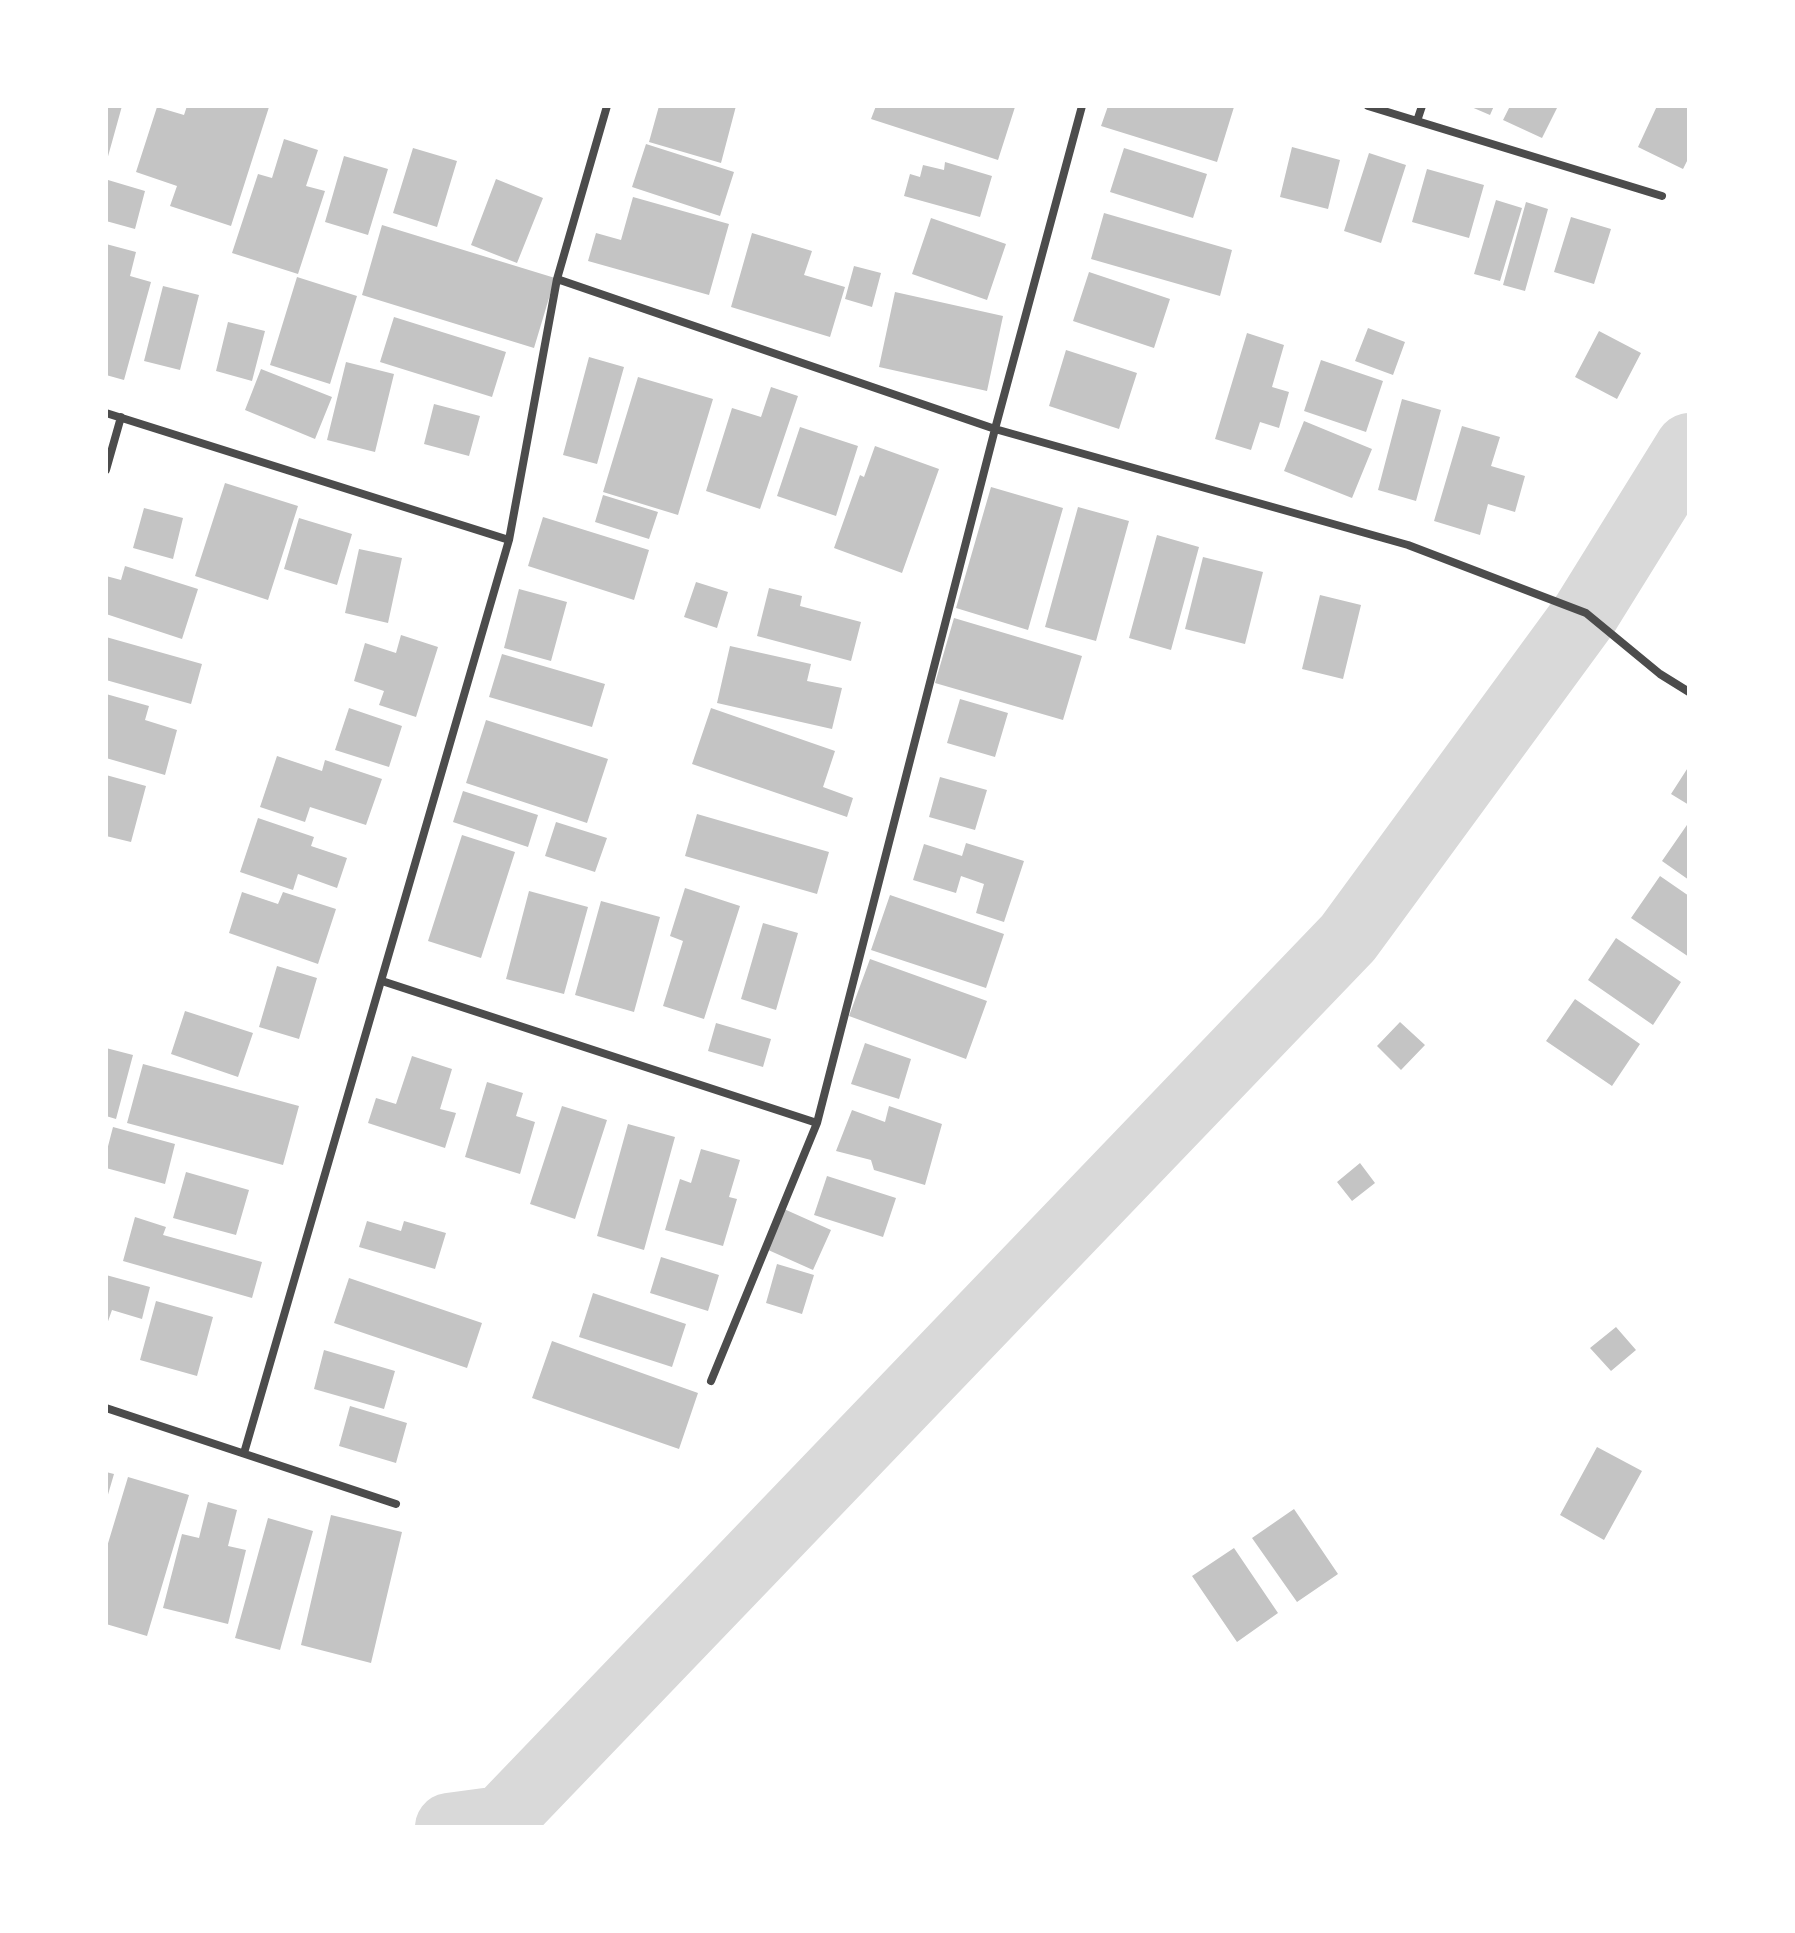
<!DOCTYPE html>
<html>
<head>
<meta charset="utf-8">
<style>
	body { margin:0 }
	#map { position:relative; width:1795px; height:1933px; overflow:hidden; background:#fff; font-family:Quicksand,sans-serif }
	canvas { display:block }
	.frame { position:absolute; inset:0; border:108px solid #fff; pointer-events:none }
</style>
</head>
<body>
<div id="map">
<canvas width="1795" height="1933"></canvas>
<div class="frame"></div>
</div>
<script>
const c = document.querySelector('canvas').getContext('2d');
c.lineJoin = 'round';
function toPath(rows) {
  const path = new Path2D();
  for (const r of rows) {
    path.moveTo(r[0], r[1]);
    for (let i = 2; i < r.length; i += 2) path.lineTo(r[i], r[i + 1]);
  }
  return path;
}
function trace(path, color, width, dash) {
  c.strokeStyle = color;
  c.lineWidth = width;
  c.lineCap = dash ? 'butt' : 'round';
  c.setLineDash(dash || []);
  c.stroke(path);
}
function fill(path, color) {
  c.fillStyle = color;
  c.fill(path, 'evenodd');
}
trace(toPath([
	[449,1827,501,1820,1348,938,1586,613,1689,447]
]), '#d9d9d9', 68);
fill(toPath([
	[106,106,122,106,107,160,106,160],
	[187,106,269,107,231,226,170,206,177,186,136,172,157,107,184,115],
	[659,106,736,106,721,163,649,142],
	[876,106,1013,106,1015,107,998,160,871,119],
	[1108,106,1230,106,1234,107,1217,162,1101,126],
	[1469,106,1494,106,1490,115],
	[1510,106,1558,106,1542,138,1503,120],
	[1657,106,1689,106,1689,157,1683,169,1638,147],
	[284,139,318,150,306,186,325,191,298,274,232,253,258,174,272,178],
	[646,144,734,172,720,216,632,187],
	[1292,147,1340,160,1328,209,1280,197],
	[413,148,457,161,437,227,393,213],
	[1124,148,1207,174,1193,218,1110,192],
	[1369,153,1406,165,1381,243,1344,231],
	[344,156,388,169,368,235,325,222],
	[945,162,992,176,980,217,904,196,910,174,920,177,923,165,944,170],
	[1427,169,1484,185,1469,238,1412,222],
	[496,179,543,198,517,263,471,245],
	[108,180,145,191,135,229,106,221,106,189],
	[633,197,729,224,709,295,588,261,596,233,621,240],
	[1496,200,1522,208,1500,281,1474,274],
	[1526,202,1548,209,1525,291,1503,285],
	[1104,213,1232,250,1220,296,1091,259],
	[1571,217,1611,229,1594,284,1554,272],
	[931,218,1006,244,987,300,912,274],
	[382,225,555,278,534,348,362,295],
	[752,233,812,251,804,275,845,287,830,337,731,307],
	[106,244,136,252,130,276,151,282,124,380,106,375],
	[854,266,881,273,872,307,845,299],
	[1089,272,1170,299,1154,348,1073,321],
	[297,277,357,296,330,384,270,365],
	[163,286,199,295,180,370,144,361],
	[895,292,1003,316,987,391,879,367],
	[394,317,506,352,492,397,380,362],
	[228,322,265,331,252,381,216,371],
	[1368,328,1405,342,1393,375,1355,361],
	[1599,331,1641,353,1617,399,1575,377],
	[1247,333,1284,345,1272,387,1289,392,1279,428,1260,422,1251,450,1215,439],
	[1066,350,1137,373,1119,429,1049,406],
	[589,357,624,367,597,464,563,455],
	[1321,360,1383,381,1366,432,1304,411],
	[346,362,394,374,375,452,327,440],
	[261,369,332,397,315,439,245,410],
	[638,377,713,399,678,515,603,492],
	[771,387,798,396,760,509,706,491,732,408,761,417],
	[1402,399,1441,410,1416,501,1378,490],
	[434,404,480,416,469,456,424,444],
	[1304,421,1372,449,1352,498,1284,471],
	[1462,426,1500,437,1491,466,1525,476,1515,512,1488,504,1480,535,1434,521],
	[800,427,858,446,836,516,777,496],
	[875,446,939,469,902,573,834,548,860,475,864,477],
	[225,483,298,506,268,600,195,576],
	[991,487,1063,508,1028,630,956,608],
	[603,495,658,512,649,539,595,522],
	[1078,507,1129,521,1096,641,1045,627],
	[144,508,183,518,173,559,133,548],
	[543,517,649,550,634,600,528,566],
	[299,518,352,534,337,585,284,569],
	[1157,535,1199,547,1171,650,1129,638],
	[359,549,402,558,388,623,345,613],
	[1203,557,1263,572,1245,644,1185,629],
	[125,566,198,589,182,639,106,614,106,576,121,580],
	[696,582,728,592,717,628,684,617],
	[769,588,802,596,800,606,861,622,851,661,757,636],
	[519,589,567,602,551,661,504,648],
	[1320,595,1361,605,1343,679,1302,669],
	[954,618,1082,656,1063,720,935,683],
	[401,635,438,647,416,717,379,705,384,691,354,681,365,643,396,653],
	[106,637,202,664,191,704,106,680],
	[730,646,811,664,807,681,842,688,832,729,717,703],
	[502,654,605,684,592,727,489,697],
	[106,694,149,706,145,720,177,730,165,775,106,758],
	[960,699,1008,713,995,757,947,743],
	[349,708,402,726,389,767,335,750],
	[711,708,835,751,823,787,853,798,847,817,692,764],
	[486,720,608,759,587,823,466,783],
	[277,756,322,771,325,760,382,779,366,825,310,807,305,822,260,807],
	[1689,766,1689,805,1671,794],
	[106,775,146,786,131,842,106,836],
	[940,777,987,790,975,830,929,817],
	[463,791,538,815,528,847,453,822],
	[697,814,829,852,817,894,685,856],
	[258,818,314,837,311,846,347,858,337,888,298,874,293,890,240,872],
	[556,822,607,838,595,872,545,856],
	[1689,822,1689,880,1662,861],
	[462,835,515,852,481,958,428,941],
	[966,843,1024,861,1004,922,976,913,984,884,961,876,956,893,913,880,924,844,962,856],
	[1660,876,1689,896,1689,957,1631,918],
	[685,888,740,906,704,1019,663,1006,683,941,670,936],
	[529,891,588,907,564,994,506,979],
	[242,892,278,904,283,892,336,909,318,964,229,933],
	[890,895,1004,934,986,988,871,950],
	[601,901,660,917,634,1012,575,995],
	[763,923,798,933,776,1010,741,999],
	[1616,938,1681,982,1653,1025,1588,980],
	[870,959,987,1001,966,1059,849,1016],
	[277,966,317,978,299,1039,259,1027],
	[1575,999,1640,1044,1612,1086,1546,1041],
	[185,1011,253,1033,238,1077,171,1054],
	[1400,1022,1425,1045,1401,1070,1377,1046],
	[716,1023,771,1039,763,1067,708,1051],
	[865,1043,911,1059,899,1099,851,1084],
	[106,1048,133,1055,116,1119,106,1116],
	[412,1056,452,1069,440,1109,456,1113,445,1148,368,1123,376,1098,396,1104],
	[143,1064,299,1106,283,1165,127,1123],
	[487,1082,523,1093,516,1116,535,1122,520,1174,465,1157],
	[562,1106,607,1120,575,1219,530,1204],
	[889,1106,942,1124,925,1185,874,1170,871,1160,836,1151,852,1110,885,1122],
	[628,1124,675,1137,644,1250,597,1236],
	[113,1127,175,1144,165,1184,106,1168,106,1154],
	[701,1149,740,1160,729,1197,737,1199,723,1246,665,1230,680,1179,691,1183],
	[1360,1163,1375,1183,1352,1201,1337,1182],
	[186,1172,249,1190,236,1235,173,1218],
	[827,1176,896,1198,883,1237,814,1215],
	[784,1209,831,1230,813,1270,766,1249],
	[135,1217,166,1227,163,1235,262,1262,252,1298,123,1261],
	[367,1221,401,1231,404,1221,446,1233,435,1269,359,1247],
	[661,1257,719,1275,708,1311,650,1293],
	[777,1264,814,1275,802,1314,766,1303],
	[106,1275,150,1287,142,1319,112,1310,106,1327],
	[349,1278,482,1323,467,1368,334,1323],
	[593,1293,686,1324,672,1367,579,1337],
	[156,1301,213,1317,197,1376,140,1360],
	[1616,1327,1636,1350,1611,1371,1590,1348],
	[552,1341,698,1393,679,1449,532,1398],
	[324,1350,395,1371,384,1409,314,1389],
	[350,1406,407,1423,396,1463,339,1446],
	[1597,1447,1642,1471,1604,1540,1560,1515],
	[106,1472,114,1474,107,1498,106,1498],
	[128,1477,189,1495,147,1636,106,1624,106,1550],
	[208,1502,237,1510,228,1546,246,1550,228,1624,163,1608,182,1534,199,1538],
	[1294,1509,1338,1574,1297,1602,1252,1538],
	[331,1515,402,1532,371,1663,301,1645],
	[268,1518,313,1531,280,1650,235,1638],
	[1234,1548,1278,1613,1237,1642,1192,1576]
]), '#c4c4c4');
trace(toPath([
	[1368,106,1662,196],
	[1417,121,1422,106],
	[557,279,995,429,1408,545,1586,613,1660,674,1689,692],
	[106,413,509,540],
	[106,470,121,417],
	[382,981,817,1123],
	[711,1381,817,1123,995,429,1082,106],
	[106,1408,396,1504],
	[244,1453,509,540,557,279,607,106]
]), '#4c4c4c', 8);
</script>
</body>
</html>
